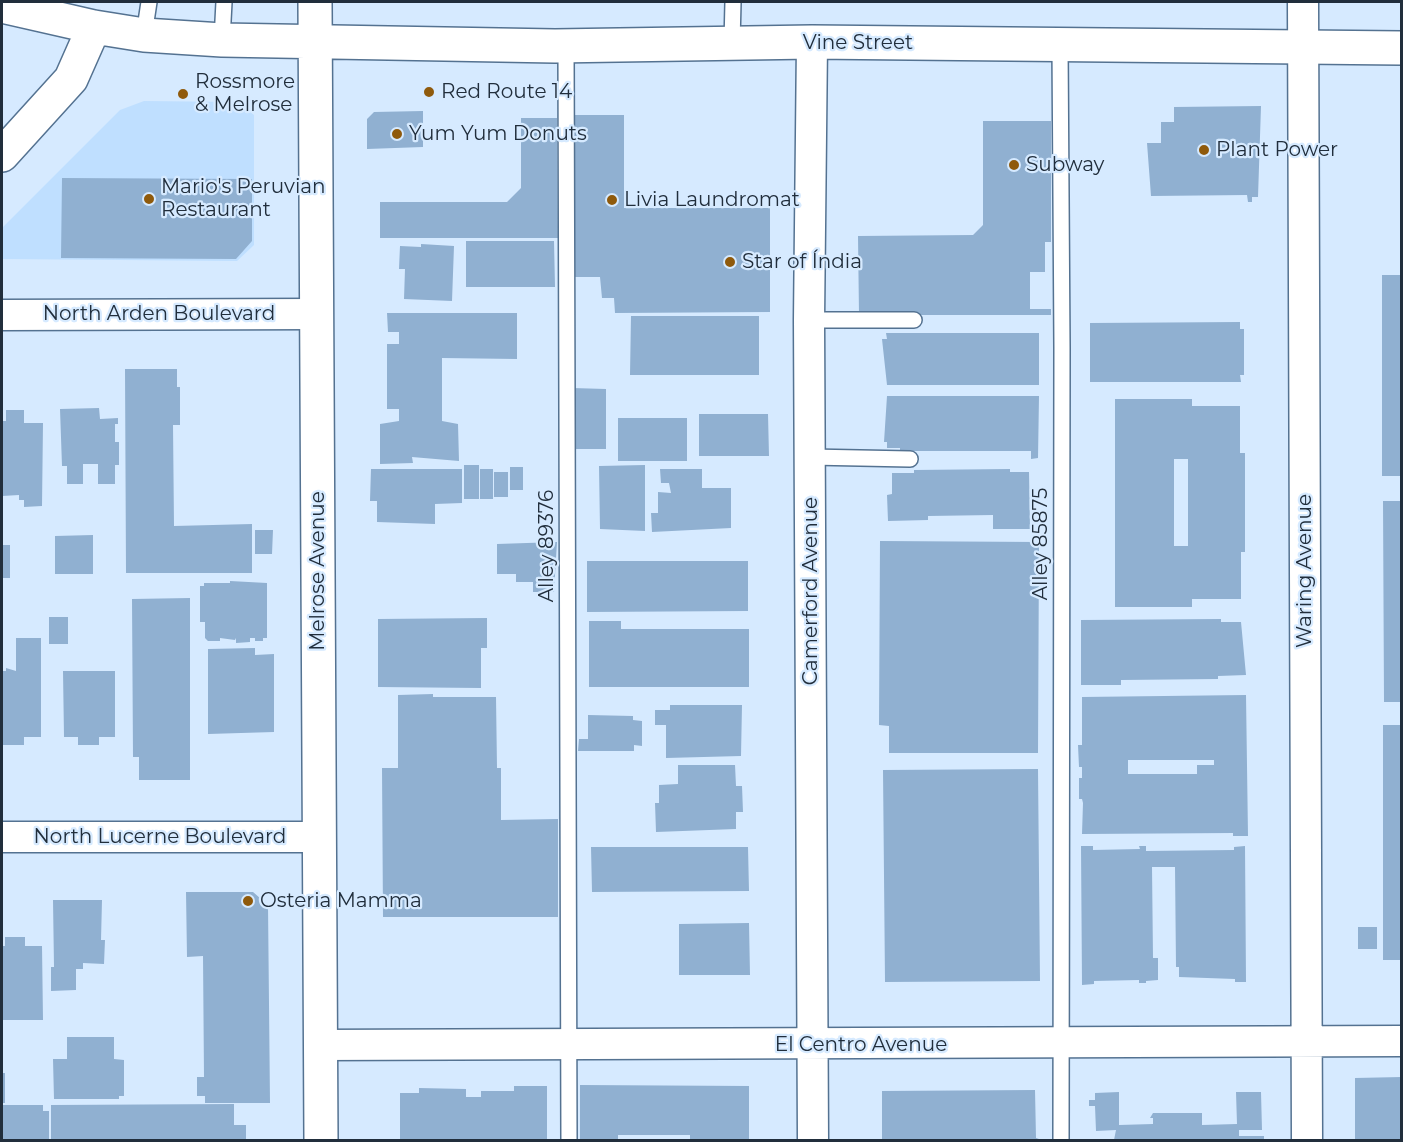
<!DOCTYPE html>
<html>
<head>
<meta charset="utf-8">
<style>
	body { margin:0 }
	#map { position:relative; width:1403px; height:1142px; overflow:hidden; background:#d6eaff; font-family:Montserrat,sans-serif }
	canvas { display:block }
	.frame { position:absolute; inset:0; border:3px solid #212e3c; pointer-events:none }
</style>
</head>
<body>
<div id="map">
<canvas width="1403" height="1142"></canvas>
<div class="frame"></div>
</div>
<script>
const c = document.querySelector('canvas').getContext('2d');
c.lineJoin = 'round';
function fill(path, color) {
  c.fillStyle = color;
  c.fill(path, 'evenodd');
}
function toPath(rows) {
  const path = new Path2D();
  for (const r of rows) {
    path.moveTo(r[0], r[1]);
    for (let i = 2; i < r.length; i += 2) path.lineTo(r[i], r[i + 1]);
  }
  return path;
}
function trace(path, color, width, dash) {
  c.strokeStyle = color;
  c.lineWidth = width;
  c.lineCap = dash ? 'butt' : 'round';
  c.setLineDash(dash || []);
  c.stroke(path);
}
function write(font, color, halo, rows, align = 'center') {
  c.font = font + ' Montserrat,sans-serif';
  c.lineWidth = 4.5;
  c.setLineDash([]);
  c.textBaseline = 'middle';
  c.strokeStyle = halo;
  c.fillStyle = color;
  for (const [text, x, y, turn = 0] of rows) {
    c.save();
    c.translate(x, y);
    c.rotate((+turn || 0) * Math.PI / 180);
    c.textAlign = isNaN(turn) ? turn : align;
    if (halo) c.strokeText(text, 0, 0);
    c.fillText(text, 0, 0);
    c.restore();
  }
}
fill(toPath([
	[144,101,238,102,254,115,254,245,237,261,2,259,2,228,120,110]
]), '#bfdfff');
fill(toPath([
	[1261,106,1258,197,1252,197,1252,202,1248,202,1247,195,1151,196,1147,143,1161,143,1161,122,1174,122,1174,107],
	[423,111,423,147,367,149,367,119,374,112],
	[575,115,624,115,624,208,770,208,770,312,615,313,614,298,602,298,600,277,572,277],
	[521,118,557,118,558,238,380,238,380,202,507,202,521,188],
	[983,121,1051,121,1051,242,1045,242,1045,272,1030,272,1030,309,1051,309,1051,315,859,315,858,236,973,235,983,225],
	[62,178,252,179,252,241,236,259,61,258],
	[466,241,554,241,555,287,466,287],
	[421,244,454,246,452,301,404,299,405,269,399,269,400,246,421,247],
	[1382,275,1402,275,1402,476,1382,476],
	[387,313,517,313,517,359,442,358,442,421,458,424,459,461,412,457,413,463,380,464,380,424,399,421,399,409,387,409,387,344,399,344,399,332,388,332],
	[631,316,759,316,759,375,630,375],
	[1240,322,1240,329,1244,329,1244,375,1240,375,1241,382,1090,382,1090,323],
	[886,333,1039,333,1039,385,887,385,882,339,887,339],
	[125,369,177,369,177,387,180,387,180,425,173,425,174,526,252,524,252,573,126,573],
	[572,388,606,389,606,449,576,449,576,407,572,407],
	[887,396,1039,396,1038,458,1031,459,1031,451,900,451,900,448,887,448,887,442,884,442],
	[1115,399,1192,399,1192,406,1240,406,1240,453,1245,453,1245,552,1241,552,1241,599,1192,599,1192,607,1115,607],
	[1174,459,1188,459,1188,546,1174,546],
	[99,408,100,419,118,418,118,424,115,424,115,442,119,442,119,465,115,465,115,484,98,484,98,464,83,464,83,484,67,484,67,466,62,466,60,409],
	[6,410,24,410,24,423,43,423,42,506,24,507,24,500,19,500,19,495,2,496,2,421,6,421],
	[699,414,768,414,769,456,699,456],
	[618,418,687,418,687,461,618,461],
	[464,465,479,465,479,499,464,499],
	[645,465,645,531,600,529,599,466],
	[510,467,523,467,523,490,510,490],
	[371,469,462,469,462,503,435,504,435,524,377,522,377,501,370,501],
	[480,469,493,469,493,499,480,499],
	[660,469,702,469,702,488,731,488,731,528,652,532,651,513,658,513,658,492,671,493,669,483,661,483],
	[1010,469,1010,472,1029,472,1030,529,993,529,993,515,928,516,928,520,888,521,887,495,892,494,892,473,914,473,914,470],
	[494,472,508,472,508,497,494,497],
	[1383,501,1402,501,1402,702,1384,702],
	[255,530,273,530,272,554,255,554],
	[93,535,93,574,55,574,55,536],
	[880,541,1039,542,1038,753,889,753,889,726,879,725],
	[557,542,554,592,533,592,533,582,516,582,516,574,497,574,497,544],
	[2,545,10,545,10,578,2,578],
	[587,561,748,561,748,611,587,612],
	[230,581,267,583,267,638,263,638,263,641,255,641,255,638,250,638,250,642,236,643,236,638,235,640,220,638,220,641,208,641,205,638,205,622,200,622,200,586,204,586,204,583,230,583],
	[190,598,190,780,139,780,139,757,133,757,132,599],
	[49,617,68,617,68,644,49,644],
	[487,618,487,648,481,648,481,688,378,687,378,619],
	[1221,619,1221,622,1241,622,1246,675,1218,676,1218,679,1121,680,1121,685,1081,685,1081,620],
	[589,621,621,621,621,629,749,629,749,687,589,687],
	[16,638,41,638,41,737,24,737,24,745,2,745,2,671,6,671,6,668,16,671],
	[255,648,255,655,274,654,274,732,208,734,208,649],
	[63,671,115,671,115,737,99,737,99,745,78,745,78,737,64,737],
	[433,694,433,697,496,697,497,768,501,768,501,820,558,819,558,917,383,917,382,768,398,768,398,695],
	[1246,695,1248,836,1233,836,1233,833,1082,834,1083,803,1082,799,1079,799,1079,778,1082,778,1082,767,1079,767,1078,745,1082,745,1082,697],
	[1128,760,1214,760,1214,765,1197,765,1197,774,1128,774],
	[670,705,742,705,741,756,666,758,666,725,655,725,655,710,670,710],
	[588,715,633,716,633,720,642,721,642,746,634,745,634,751,578,751,579,739,588,739],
	[1383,725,1402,725,1402,960,1383,960],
	[678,765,735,765,736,786,742,786,743,812,736,812,736,829,656,832,655,803,659,803,659,785,678,784],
	[1038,769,1040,981,885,982,883,770],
	[1081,846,1093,846,1093,850,1140,849,1139,846,1146,846,1146,851,1234,850,1234,847,1245,846,1246,982,1235,982,1235,979,1179,977,1179,967,1176,967,1175,867,1152,867,1153,958,1158,958,1158,980,1146,981,1146,983,1139,983,1139,980,1094,981,1094,984,1082,985],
	[591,847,748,847,749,891,592,892],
	[186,892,253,892,268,905,270,1103,205,1103,205,1096,197,1096,197,1077,204,1077,203,956,187,957],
	[53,900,102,900,101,940,105,940,104,964,83,963,83,969,76,969,76,990,51,991,51,967,54,967],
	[749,923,750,975,679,975,679,924],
	[1358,927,1377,927,1377,949,1358,949],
	[5,937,25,937,25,946,42,946,43,1020,2,1020,2,946,5,946],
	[67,1037,114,1037,114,1059,124,1060,124,1096,119,1096,119,1099,54,1099,53,1059,67,1059],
	[2,1073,5,1073,5,1103,2,1103],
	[1402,1077,1402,1140,1355,1140,1355,1078],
	[580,1085,749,1086,749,1140,690,1140,690,1135,618,1135,618,1140,580,1140],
	[514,1086,547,1086,547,1140,400,1140,400,1093,419,1093,419,1088,466,1089,466,1097,481,1097,481,1091,514,1091],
	[1035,1090,1036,1138,1042,1140,882,1140,882,1091],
	[1119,1092,1119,1125,1153,1124,1153,1118,1150,1118,1153,1113,1202,1113,1202,1125,1237,1124,1236,1092,1261,1092,1262,1130,1239,1130,1239,1136,1264,1136,1264,1140,1114,1140,1116,1130,1096,1131,1095,1106,1089,1106,1089,1100,1095,1100,1095,1093],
	[234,1104,234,1125,246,1125,246,1140,51,1140,51,1105],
	[2,1105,43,1105,43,1111,49,1111,49,1140,2,1140]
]), '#90b0d1');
const lane = toPath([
	[144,35,149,2],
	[222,40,224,2],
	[732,43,733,2],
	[1060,45,1062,348,1061,1140],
	[566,46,569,1140],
	[809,320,914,320],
	[810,457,910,459]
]);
const street = toPath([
	[1303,2,1307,1140],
	[812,42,809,320,813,1140],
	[2,315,316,314],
	[2,837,319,837],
	[320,1045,1402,1041]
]);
const secondary = toPath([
	[315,2,321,1140],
	[2,6,94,27,144,35,222,40,555,46,812,42,1402,48],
	[2,155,71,79,94,27]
]);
trace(lane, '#547291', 18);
trace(street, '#547291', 33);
trace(secondary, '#547291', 36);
trace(lane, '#fff', 15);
trace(street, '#fff', 30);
trace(secondary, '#fff', 33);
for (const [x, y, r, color] of [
	[429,92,6,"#8f5a0c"],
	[183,94,6,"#8f5a0c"],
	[397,134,6,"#8f5a0c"],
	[1204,150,6,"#8f5a0c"],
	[1014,165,6,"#8f5a0c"],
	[149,199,6,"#8f5a0c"],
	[612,200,6,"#8f5a0c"],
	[730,262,6,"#8f5a0c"],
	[248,901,6,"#8f5a0c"]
]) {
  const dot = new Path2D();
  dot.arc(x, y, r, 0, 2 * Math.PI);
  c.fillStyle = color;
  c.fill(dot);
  trace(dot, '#d6eaff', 2);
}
write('20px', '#212e3c', '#d6eaff', [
	["Vine Street",858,43],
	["North Arden Boulevard",159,314],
	["Alley 85875",1041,544,-90],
	["Alley 89376",547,546,-90],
	["Melrose Avenue",318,571,-90],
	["Waring Avenue",1305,571,-90],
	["Camerford Avenue",811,591,-90],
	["North Lucerne Boulevard",160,837],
	["El Centro Avenue",861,1045]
]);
write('20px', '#212e3c', '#d6eaff', [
	["Rossmore",195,82],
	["& Melrose",195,105],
	["Red Route 14",441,92],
	["Yum Yum Donuts",409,134],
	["Plant Power",1216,150],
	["Subway",1026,165],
	["Mario's Peruvian",161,187],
	["Restaurant",161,210],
	["Livia Laundromat",624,200],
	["Star of Índia",742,262],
	["Osteria Mamma",260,901]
], 'left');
</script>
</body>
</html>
